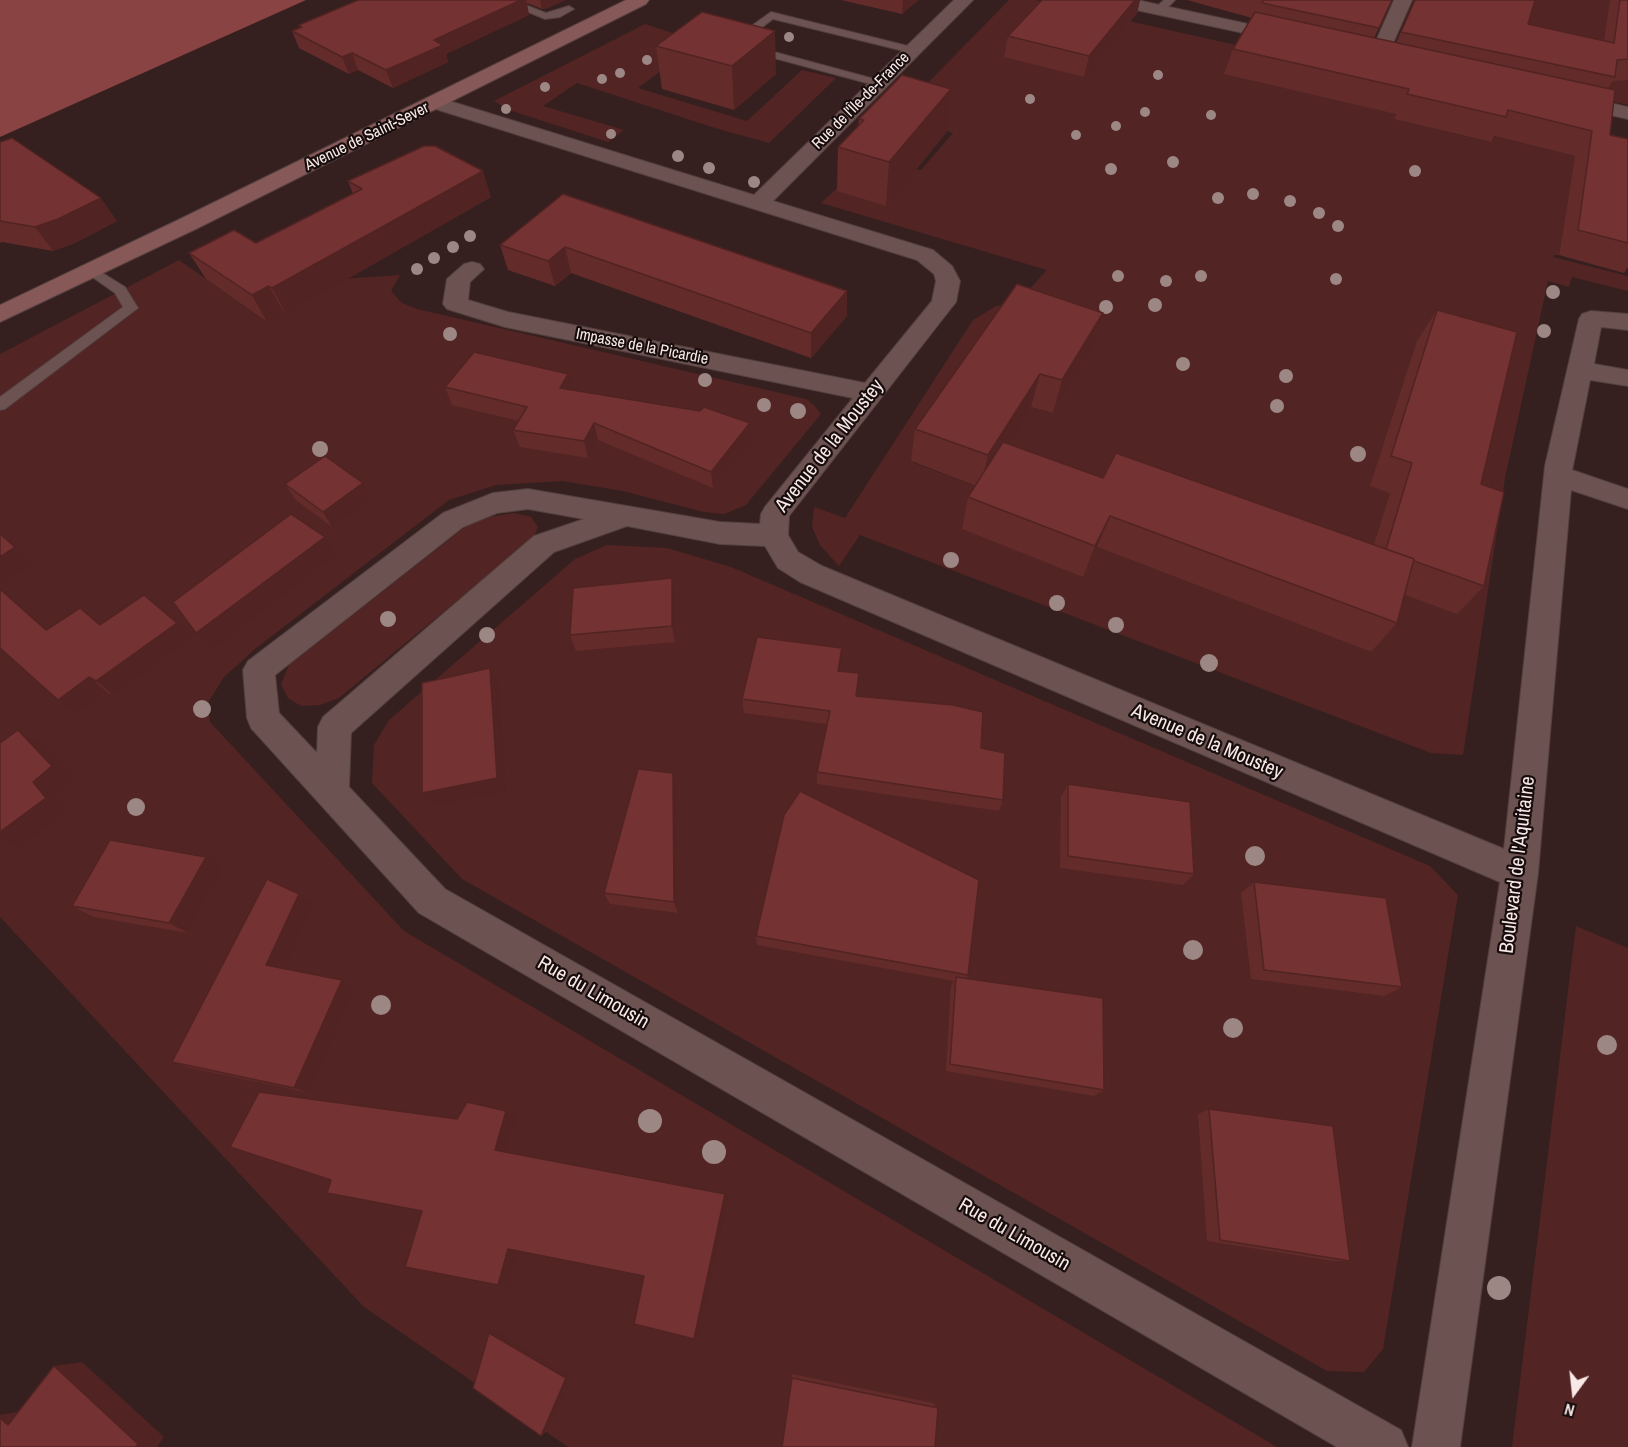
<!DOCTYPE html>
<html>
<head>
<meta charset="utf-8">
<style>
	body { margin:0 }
	#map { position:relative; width:1628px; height:1447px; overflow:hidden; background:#36201f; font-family:"Archivo Narrow",sans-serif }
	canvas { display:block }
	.north { position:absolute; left:1544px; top:1363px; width:60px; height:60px; -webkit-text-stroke:4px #170d0c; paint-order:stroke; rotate:195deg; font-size:16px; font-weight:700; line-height:24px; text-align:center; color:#f8e8e7 }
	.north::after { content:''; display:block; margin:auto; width:21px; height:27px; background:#f8e8e7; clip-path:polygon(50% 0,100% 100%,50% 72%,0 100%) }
</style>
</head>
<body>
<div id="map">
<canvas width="1628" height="1447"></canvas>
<div class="north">N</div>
</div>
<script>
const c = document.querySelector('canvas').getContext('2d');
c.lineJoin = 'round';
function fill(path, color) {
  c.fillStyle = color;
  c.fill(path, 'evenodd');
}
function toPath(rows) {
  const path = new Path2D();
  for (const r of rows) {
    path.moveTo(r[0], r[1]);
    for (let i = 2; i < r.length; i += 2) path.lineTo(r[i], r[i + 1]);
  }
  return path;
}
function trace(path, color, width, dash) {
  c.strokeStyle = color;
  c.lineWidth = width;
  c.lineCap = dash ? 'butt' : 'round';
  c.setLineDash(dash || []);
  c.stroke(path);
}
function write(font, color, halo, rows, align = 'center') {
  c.font = font + ' "Archivo Narrow",sans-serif';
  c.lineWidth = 4.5;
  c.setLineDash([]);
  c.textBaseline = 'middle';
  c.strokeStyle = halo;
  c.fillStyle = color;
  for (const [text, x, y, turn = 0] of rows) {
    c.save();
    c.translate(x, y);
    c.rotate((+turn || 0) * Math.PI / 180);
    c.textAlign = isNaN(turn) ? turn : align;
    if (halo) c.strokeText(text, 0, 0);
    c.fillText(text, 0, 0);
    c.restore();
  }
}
fill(toPath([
	[1009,0,1035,0,1240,46,1396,114,1395,119,1490,142,1493,136,1575,156,1559,255,1554,255,1553,257,1628,276,1628,291,1572,277,1569,287,1548,281,1505,478,1463,755,1431,753,860,535,839,566,820,545,812,527,814,507,845,518,973,320,996,306,1016,304,1047,270,821,203,863,164,921,170,953,133,881,112,913,98],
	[1092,347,1053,413,1031,407,991,472,1363,580,1390,493,1478,522,1389,589,1371,652,1097,547,986,490,912,462],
	[1422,0,1628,0,1628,105,1408,55],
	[645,24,700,42,638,88,747,121,802,70,836,78,769,143,715,128,577,83,543,106,624,130,608,142,509,110,494,101],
	[179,260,267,322,341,279,400,275,391,291,402,303,417,309,806,399,814,405,821,414,746,505,724,514,704,512,623,491,563,481,496,485,449,500,255,649,224,677,207,704,210,722,404,931,1277,1447,568,1447,364,1307,0,917,0,354],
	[514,513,531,517,538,527,533,538,339,698,320,705,301,706,288,698,281,684,289,665,469,524,490,517],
	[607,545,667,548,731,567,1430,866,1458,895,1383,1349,1364,1372,1327,1371,462,879,372,783,374,745,389,720,575,559],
	[1576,926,1628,948,1628,1447,1512,1447]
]), '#522424');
fill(toPath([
	[0,0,306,0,0,137]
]), '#884342');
const service = toPath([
	[499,0,513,0,546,13,569,6,574,9,560,17,545,19,499,0],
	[1164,0,1175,0,1163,12,1155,12,1155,8,1164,0],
	[771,12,916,48,917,50,912,53,773,19,741,43,882,81,882,85,878,86,729,46,729,42,771,12],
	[93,267,125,287,138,308,5,409,0,410,0,397,123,307,115,293,88,274,86,271,93,267]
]);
const minor = toPath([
	[954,0,973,0,773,201,933,250,952,266,960,281,956,302,952,307,789,516,788,535,798,552,822,566,1504,849,1545,466,1579,319,1582,314,1591,311,1628,314,1628,330,1601,327,1594,364,1628,370,1628,386,1590,380,1573,466,1572,470,1628,489,1628,509,1571,490,1538,873,1460,1447,1412,1447,1500,882,800,582,778,568,765,546,720,544,627,526,554,552,351,733,349,787,445,889,1401,1430,1408,1447,1337,1447,419,913,251,728,247,718,243,670,248,661,443,513,493,493,528,489,720,522,760,524,761,514,765,507,853,398,505,327,447,309,443,304,447,279,464,264,472,262,480,264,484,269,470,282,468,300,508,312,865,383,932,301,936,281,934,274,917,260,429,107,426,103,429,99,443,99,754,195,954,0],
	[528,509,584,519,534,536,323,717,318,727,317,753,279,713,275,675,463,527,497,513,528,509],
	[1104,0,1137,0,1290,33,1296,34,1299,38,1296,42,1290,43,1113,5,1107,4,1104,0],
	[1394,0,1412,0,1387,57,1385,61,1371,61,1369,57,1394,0],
	[1569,94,1628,107,1628,119,1562,104,1559,100,1562,96,1569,94]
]);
const secondary = toPath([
	[626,0,649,0,646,4,196,229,0,322,0,305,180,219,626,0]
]);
trace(service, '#523f3e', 2);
trace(minor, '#523f3e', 2);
trace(secondary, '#523f3e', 2);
fill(service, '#6c5251');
fill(minor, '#6c5251');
fill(secondary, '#865857');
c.fillStyle = '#9d8785';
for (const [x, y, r] of [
	[789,37,5],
	[647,60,5],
	[620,73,5],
	[1158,75,5],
	[602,79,5],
	[545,87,5],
	[1030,99,5],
	[506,109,5],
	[1145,112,5],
	[1211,115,5],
	[1116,126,5],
	[611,134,5],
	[1076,135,5],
	[678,156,6],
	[1173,162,6],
	[709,168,6],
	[1111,169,6],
	[1415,171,6],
	[754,182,6],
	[1253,194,6],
	[1218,198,6],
	[1290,201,6],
	[1319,213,6],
	[1338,226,6],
	[470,236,6],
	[453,247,6],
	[434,258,6],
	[417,269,6],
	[1118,276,6],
	[1201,276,6],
	[1336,279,6],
	[1166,281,6],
	[1553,292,7],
	[1155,305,7],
	[1106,307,7],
	[1544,331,7],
	[450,334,7],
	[1183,364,7],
	[1286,376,7],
	[705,380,7],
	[764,405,7],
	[1277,406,7],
	[798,411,8],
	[320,449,8],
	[1358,454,8],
	[951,560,8],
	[1057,603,8],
	[388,619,8],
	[1116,625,8],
	[487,635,8],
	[1209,663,9],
	[202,709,9],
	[136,807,9],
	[1255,856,10],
	[1193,950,10],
	[381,1005,10],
	[1233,1028,10],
	[1607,1045,10],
	[650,1121,12],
	[714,1152,12],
	[1499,1288,12]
]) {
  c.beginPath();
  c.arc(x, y, r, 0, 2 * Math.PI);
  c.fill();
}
fill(toPath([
	[358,0,565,0,548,8,542,9,527,3,529,15,446,54,448,62,393,88,358,70,349,74,299,48,292,31,300,28,299,25],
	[841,0,918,0,902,14],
	[1042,0,1140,0,1137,13,1084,77,1004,57,1008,36],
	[1187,0,1392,0,1374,38,1396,43,1414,1,1413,0,1535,0,1528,24,1604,41,1610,0,1628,0,1628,80,1613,81,1608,88,1610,135,1628,139,1628,267,1624,273,1559,255,1575,156,1494,136,1491,142,1394,119,1396,114,1224,74,1233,49,1252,18],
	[656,46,776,74,734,110,662,89],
	[859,119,946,133,886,206,837,191,838,147,858,126],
	[0,142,117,221,75,243,53,251,2,242,0,243],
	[348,181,491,197,286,314,284,312,267,322,206,279,189,253,256,243,353,194],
	[563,194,847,291,847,316,811,358,571,273,555,286,508,270,500,245],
	[1437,310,1481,484,1484,586,1457,614,1405,595,1397,623,1371,652,1097,547,1083,577,962,529,968,497,976,486,911,461,915,429,1103,313,1093,347,1053,413,1031,407,1008,444,1103,478,1374,544,1390,493,1370,486,1417,341],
	[445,387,573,390,751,441,713,488,598,440,588,458,520,447,513,430,519,421,452,405],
	[363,483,372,499,332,527,296,500,285,484],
	[672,578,675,595,675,642,576,651,570,635],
	[100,625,192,638,113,695,107,692,77,714,46,630],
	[841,662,839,671,858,687,857,696,981,748,1003,800,999,811,817,784,817,772,827,724,744,713,742,699],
	[673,773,677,786,678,913,610,904,604,893],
	[1068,784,1194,874,1183,885,1060,868,1061,797],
	[206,857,223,869,188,933,94,917,72,906],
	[1254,882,1402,987,1384,996,1251,979,1241,893],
	[299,894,313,904,284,969,342,980,355,988,310,1093,191,1068,172,1062],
	[756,936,968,975,966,979,1104,1090,1094,1096,946,1071,951,986,954,981,757,945],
	[1209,1109,1350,1261,1333,1261,1207,1241,1198,1114],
	[792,1374,933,1403,938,1408,782,1447]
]), '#642b2b');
fill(toPath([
	[521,0,526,0,529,15,446,54,448,62,393,88,386,70,434,40],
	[540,0,565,0,548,8,542,9],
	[903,0,918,0,902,14],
	[1135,0,1140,0,1137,13,1084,77,1089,56],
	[775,31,776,74,734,110,732,66],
	[352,53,358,70,349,74,342,57],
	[951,89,946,133,886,206,889,162],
	[483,171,491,197,286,314,272,288],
	[101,198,117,221,75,243,53,251,35,227],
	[565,247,571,273,555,286,548,261],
	[269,286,284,312,267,322,252,295],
	[847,291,847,316,811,358,811,333],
	[1103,313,1093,347,1053,413,1062,380],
	[568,374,573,391,560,388],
	[1040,374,1031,407,981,488,988,455],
	[594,423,598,440,588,458,584,441],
	[750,423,751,441,713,488,711,472],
	[363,483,372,499,332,527,323,512],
	[1110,516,1097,547,1083,577,1095,546],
	[325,537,336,554,212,649,196,633],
	[15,547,33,563,0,584,0,557],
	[672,578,675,595,675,642,672,626],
	[0,588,64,645,46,630,0,589],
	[177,623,192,638,113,695,96,681],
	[842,648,841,662,837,684,838,671],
	[490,668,498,684,506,791,433,806,422,793],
	[89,677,107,692,77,714,58,700],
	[18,730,39,744,72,779,55,795,67,811,19,847,0,837,0,832],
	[673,773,677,786,678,913,674,902],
	[206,857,223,869,188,933,169,923],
	[299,894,313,904,282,974,266,965],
	[342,980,355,988,310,1093,294,1088],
	[506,1111,516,1116,505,1154,495,1150],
	[725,1194,728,1196,698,1337,694,1339],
	[508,1249,518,1249,508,1285,498,1285],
	[495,1331,571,1376,546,1432,541,1436,489,1333],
	[82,1362,164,1437,157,1447,136,1447,54,1366],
	[27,1410,8,1425,0,1418,0,1415]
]), '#512323');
const building = toPath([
	[358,0,521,0,434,40,443,45,386,70,352,53,342,57,292,31,302,27,299,25,358,0],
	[1042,0,1135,0,1089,56,1008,36,1042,0],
	[1263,0,1392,0,1379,28,1262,3,1263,0],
	[1415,0,1535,0,1528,24,1614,43,1620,0,1628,0,1628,59,1617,60,1615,77,1401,32,1415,0],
	[702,12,775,31,732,66,656,46,702,12],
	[1255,12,1615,90,1610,135,1628,139,1628,243,1578,230,1592,131,1508,110,1506,117,1407,94,1409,89,1233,49,1255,12],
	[902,75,951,89,889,162,838,147,864,120,859,119,902,75],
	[12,138,101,198,58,219,35,227,0,221,0,142,12,138],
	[424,146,435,146,483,171,272,288,269,286,252,295,189,253,234,230,256,243,362,189,348,181,424,146],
	[563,194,847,291,811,333,565,247,548,261,500,245,563,194],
	[1017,284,1103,313,1062,380,1040,374,988,455,915,429,1017,284],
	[1437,310,1517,332,1481,484,1504,492,1484,586,1414,561,1414,559,1386,549,1412,463,1391,456,1437,310],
	[474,352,568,374,560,388,700,411,704,407,750,423,711,472,594,423,584,441,513,430,527,407,445,387,474,352],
	[1003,442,1103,478,1116,453,1414,559,1397,623,1110,516,1095,546,968,497,1003,442],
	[325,456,363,483,323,512,285,484,325,456],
	[291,514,325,537,196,633,173,602,291,514],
	[0,534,15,547,0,557,0,534],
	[672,578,672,626,570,635,573,588,672,578],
	[0,589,46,630,80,608,100,625,144,595,177,623,96,681,89,677,58,700,0,648,0,589],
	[757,637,842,648,838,671,859,673,856,696,953,705,983,712,981,748,1005,753,1003,800,817,772,830,711,742,699,757,637],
	[490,668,497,778,422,793,422,683,490,668],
	[18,730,52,766,33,782,46,798,0,832,0,743,18,730],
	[638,769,673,773,674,902,604,893,638,769],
	[1068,784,1190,802,1194,874,1068,856,1068,784],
	[800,791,979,880,968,975,756,936,784,815,800,791],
	[110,840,206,857,169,923,72,906,110,840],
	[267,879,299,894,266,965,342,980,294,1088,172,1062,267,879],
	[1254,882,1386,898,1402,987,1264,970,1254,882],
	[956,977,1103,998,1104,1090,950,1064,956,977],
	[259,1092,457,1119,467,1102,506,1111,495,1150,725,1194,694,1339,634,1324,644,1276,508,1249,498,1285,405,1267,422,1211,327,1193,331,1180,230,1147,259,1092],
	[1209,1109,1333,1126,1350,1261,1220,1240,1209,1109],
	[489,1333,566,1378,541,1436,473,1388,489,1333],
	[54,1366,138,1444,136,1447,0,1447,0,1418,8,1425,54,1366],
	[792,1378,938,1408,935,1447,782,1447,792,1378]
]);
fill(building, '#743232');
trace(building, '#512323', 1.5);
write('16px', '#f8e8e7', '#170d0c', [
	["Rue de l'Île-de-France",861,101,-45],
	["Avenue de Saint-Sever",367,137,-26],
	["Impasse de la Picardie",642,347,11]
]);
write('20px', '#f8e8e7', '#170d0c', [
	["Avenue de la Moustey",830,446,-52],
	["Avenue de la Moustey",1207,742,23],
	["Boulevard de l'Aquitaine",1518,865,-83],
	["Rue du Limousin",593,993,30],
	["Rue du Limousin",1014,1235,30]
]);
</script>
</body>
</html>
